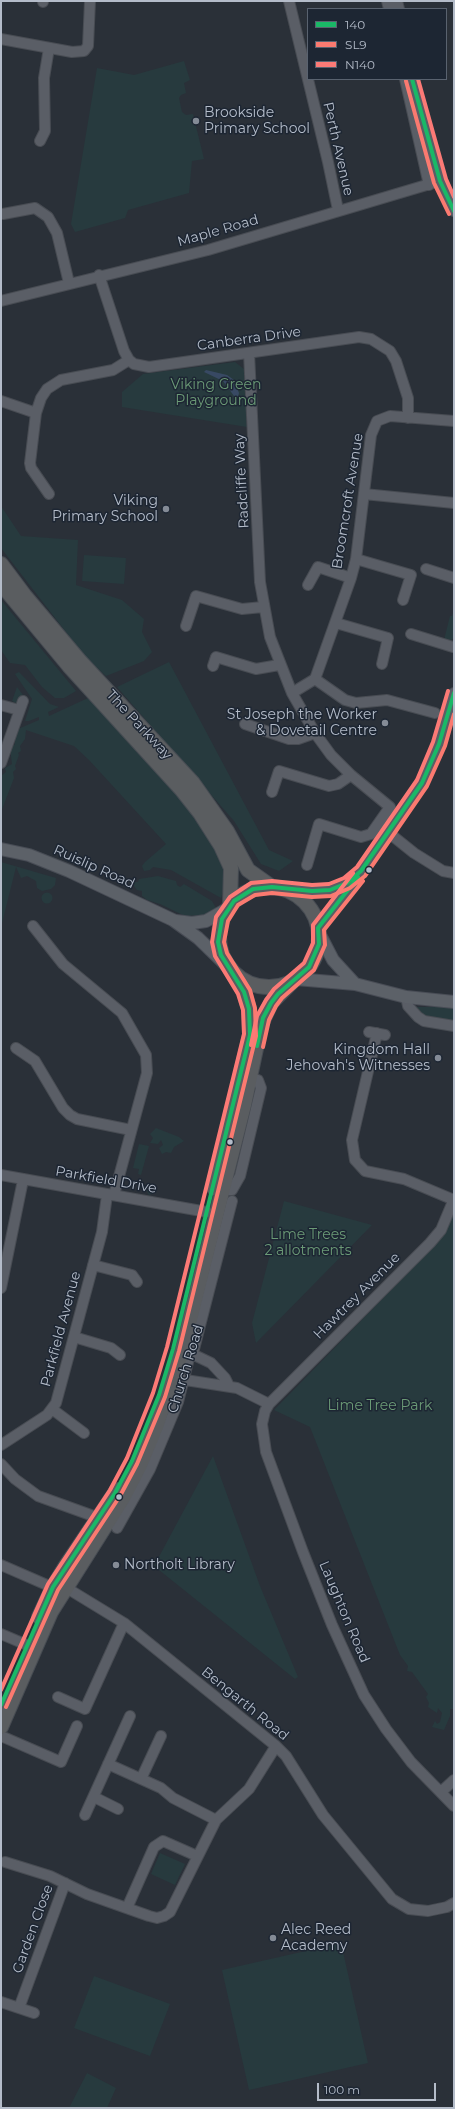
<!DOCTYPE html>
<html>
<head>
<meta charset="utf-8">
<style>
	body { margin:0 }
	#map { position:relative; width:455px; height:2109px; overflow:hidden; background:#2a3038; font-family:Montserrat,sans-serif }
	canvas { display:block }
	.frame { position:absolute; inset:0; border:2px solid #b4bcc9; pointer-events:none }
	.legend { position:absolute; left:307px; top:8px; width:140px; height:72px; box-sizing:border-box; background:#1d2633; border:1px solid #59626f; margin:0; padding:5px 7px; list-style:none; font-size:12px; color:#b4bcc9 }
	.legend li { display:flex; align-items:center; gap:8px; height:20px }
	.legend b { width:20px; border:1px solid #59626f }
	.scale { position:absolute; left:317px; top:2083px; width:119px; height:18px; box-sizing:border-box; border:2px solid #b4bcc9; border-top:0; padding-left:5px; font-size:12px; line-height:14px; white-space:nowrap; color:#b4bcc9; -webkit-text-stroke:3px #1d2633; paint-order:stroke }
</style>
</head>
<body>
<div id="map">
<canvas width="455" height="2109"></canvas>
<div class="frame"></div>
<ul class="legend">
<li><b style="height:5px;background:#1ab867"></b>140</li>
<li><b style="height:5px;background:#fb7a70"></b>SL9</li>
<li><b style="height:5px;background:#fc7a76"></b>N140</li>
</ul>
<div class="scale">100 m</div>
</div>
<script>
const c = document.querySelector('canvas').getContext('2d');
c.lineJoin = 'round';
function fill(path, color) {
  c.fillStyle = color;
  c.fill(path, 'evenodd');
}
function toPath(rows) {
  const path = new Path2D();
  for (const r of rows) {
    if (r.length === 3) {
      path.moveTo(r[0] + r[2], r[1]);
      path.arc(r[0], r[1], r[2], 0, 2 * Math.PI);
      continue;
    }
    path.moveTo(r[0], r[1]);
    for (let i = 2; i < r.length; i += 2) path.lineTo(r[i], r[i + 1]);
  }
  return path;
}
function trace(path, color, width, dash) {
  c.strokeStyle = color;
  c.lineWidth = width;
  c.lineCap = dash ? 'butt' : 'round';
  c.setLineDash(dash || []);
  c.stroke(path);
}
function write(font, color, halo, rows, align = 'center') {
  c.font = font + ' Montserrat,sans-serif';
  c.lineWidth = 3;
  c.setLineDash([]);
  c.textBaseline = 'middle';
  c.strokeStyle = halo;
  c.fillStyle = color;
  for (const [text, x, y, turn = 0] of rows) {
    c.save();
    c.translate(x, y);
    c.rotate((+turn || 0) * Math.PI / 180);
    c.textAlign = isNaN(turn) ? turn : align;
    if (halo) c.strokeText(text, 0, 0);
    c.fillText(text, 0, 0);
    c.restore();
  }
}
fill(toPath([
	[184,61,190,80,184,83,186,93,181,95,179,98,182,112,186,115,193,114,204,159,192,161,189,193,128,210,125,218,75,232,71,224,97,68,134,75],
	[235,362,244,369,247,427,122,407,122,392,143,374],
	[1,506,21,536,78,540,76,585,122,600,144,619,142,632,152,652,144,661,106,676,86,658,1,548],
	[84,555,126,558,124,584,82,581],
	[1,600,76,691,64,698,55,698,42,687,25,665,10,663,1,650],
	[454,610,454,638,449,641,444,640,450,616,452,616],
	[169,662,269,850,293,861,279,871,261,864,234,821,117,687],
	[19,672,50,704,59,707,48,712,49,716,88,698,179,791,220,853,227,880,221,898,171,870,153,867,150,870,144,871,142,866,145,862,166,844,89,760,74,746,26,730,25,739,20,746,21,751,18,753,19,755,15,766,16,769,13,772,14,778,1,812,2,775,6,772,5,768,12,764,10,748,15,744,14,739,18,733,18,729,39,720,39,717,29,721,25,721,32,699,15,674],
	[17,687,23,695,21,699,16,703,12,701],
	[1,862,56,878,55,885,51,889,42,891,37,888,36,881,27,876,21,878,16,867,1,927],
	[158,876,176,881,177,885,180,887,184,884,212,901,216,908,204,915,185,916,160,904,147,900,142,896,142,891,137,890,134,886,133,882,138,882,139,879],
	[47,898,5.5],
	[415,1007,454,1007,454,1023,424,1018],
	[156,1128,179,1137,184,1141,174,1147,171,1153,166,1152,162,1154,159,1148,163,1145,161,1140,158,1144,150,1143,153,1138,150,1134],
	[139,1144,149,1146,141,1175,138,1174,139,1169,133,1168],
	[143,1187,148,1187,157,1189,154,1193,149,1195,147,1191,142,1191],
	[284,1201,372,1225,256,1343,252,1323],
	[454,1212,454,1709,450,1709,450,1716,444,1730,432,1727,435,1721,437,1724,440,1722,442,1713,438,1708,437,1713,428,1707,429,1703,426,1697,428,1694,412,1672,407,1671,408,1666,400,1655,310,1427,274,1410,434,1246],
	[213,1456,260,1586,298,1677,295,1679,154,1566],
	[160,1853,185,1864,175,1885,151,1874],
	[341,1943,368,2063,249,2090,222,1970],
	[94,1976,170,2004,150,2056,74,2028],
	[87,2073,116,2088,107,2108,69,2108]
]), '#273a3e');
fill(toPath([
	[206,370,227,375,234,380,239,393,238,397,234,396,223,381,204,372]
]), '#384963');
const minor = toPath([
	[43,1,43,2],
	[289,1,328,162,338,210],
	[387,1,389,9],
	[397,1,399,9],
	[1,39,72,52,84,51,88,46,90,1],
	[405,79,429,185],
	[412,79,440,181,454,211],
	[40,141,45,131,44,78,49,48],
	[3,214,35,208,48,217,57,233,69,283],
	[99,275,124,351,129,360,134,364,149,367,359,337,371,339,390,351,396,361,408,398,408,418],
	[1,301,208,250,440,181],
	[249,353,260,582,270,637,292,693,315,733,331,755,351,775,390,807,371,834,361,837,319,824,307,865],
	[1,401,36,413],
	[49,494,31,468,30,463,36,413,41,398,47,389,61,380,113,370,129,360],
	[364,494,454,503],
	[356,559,411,575,403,600],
	[426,569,454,578],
	[308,585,318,567,351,578],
	[336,623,388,638,382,664],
	[186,626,196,596,242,609,263,607],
	[411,634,453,647],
	[213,666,216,657,256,669,279,665],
	[315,679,345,700,356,703,387,700,435,713],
	[292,693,315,679,351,578,356,559,371,435,377,421,390,416,454,421],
	[1,705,19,710],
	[245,724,289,739,298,739,315,733],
	[1,763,23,701],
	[272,792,279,771,329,786,338,784,351,775],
	[384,829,414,853,443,871,454,873],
	[281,888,312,891,330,890,347,883,355,876],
	[33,926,63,964,122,1013,146,1055,147,1073,114,1195],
	[318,928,357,878,422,783,439,744,454,693],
	[406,997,408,1006,418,1017,424,1021,454,1026],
	[369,1032,385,1035],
	[377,1033,352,1140,355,1160,365,1171,404,1179,454,1200],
	[16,1048,35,1061,63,1108,70,1115,77,1119,131,1130],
	[1,1175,207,1212],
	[222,1190,232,1190,240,1176,261,1088,258,1080,251,1078],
	[454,1199,441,1230,430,1243,269,1404,265,1411,262,1424,266,1452,303,1552,332,1625,364,1695,386,1729,411,1762,454,1806],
	[93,1265,132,1275,137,1282],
	[1,1288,23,1180],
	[74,1337,111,1348,120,1355],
	[188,1352,211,1363,225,1378,229,1386],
	[179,1379,237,1388,269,1404],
	[52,1409,84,1433],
	[1,1445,47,1415,56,1403,102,1232,107,1195],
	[1,1464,15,1479,38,1496,99,1518],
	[117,1528,150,1469,178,1402,189,1358,193,1353,232,1201],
	[1,1565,47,1585],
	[65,1587,124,1623,276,1746,286,1756,323,1815,392,1899,409,1909,428,1911,447,1907,454,1903],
	[1,1634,27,1645],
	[58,1697,85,1709,124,1623],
	[1,1736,61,1762,77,1726],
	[108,1764,161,1788,173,1798,216,1820],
	[141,1779,161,1736],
	[441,1792,454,1780],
	[94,1797,118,1809],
	[85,1815,130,1716],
	[5,1862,50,1876,87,1894,149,1916,157,1918,164,1916,170,1912,216,1820,249,1789,276,1746],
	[127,1908,154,1847,163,1841,197,1856],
	[1,2002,34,2013],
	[19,2008,65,1883]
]);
const major = toPath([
	[1,849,29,855,69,871,173,920,198,938,228,967],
	[176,921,192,923,206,921,227,909],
	[319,933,333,960,355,984],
	[296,979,355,984,406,997,454,1002]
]);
const highway = toPath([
	[1,564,25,596,79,660,193,783,227,831,248,870,272,887],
	[1,584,69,666,181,789,200,813,221,846,231,868,230,905],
	[269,937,50],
	[214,1188,250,1035,249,1009,244,992,235,975],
	[39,1617,53,1587,65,1567,117,1490],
	[1,1727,51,1612,123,1498,140,1465,157,1424,182,1351,244,1105,261,1025,271,1003,292,982]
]);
trace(minor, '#484c53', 12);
trace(major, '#484c55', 14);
trace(highway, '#474c53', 16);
trace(minor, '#5a5e66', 10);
trace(major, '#5c6168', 12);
trace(highway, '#5a5d60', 14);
trace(toPath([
	[412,79,440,181,454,211],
	[257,1046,263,1018,271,1003,278,994,309,967,319,944,318,928,358,877],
	[1,1705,53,1587,115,1493,132,1461,159,1395,173,1349,250,1035,249,1009,244,992,221,955,218,942,222,919,234,901,253,889,272,887,312,891,330,890,347,883,361,871,422,783,439,744,454,693]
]), '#1ab867', 4);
trace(toPath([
	[406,81,434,183,449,214],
	[263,1047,269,1020,276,1006,282,998,314,970,325,945,324,930,363,881],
	[6,1707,58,1590,120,1496,137,1464,165,1397,179,1351,256,1036,255,1008,250,990,227,953,224,942,228,921,238,905,255,895,272,893,312,897,331,896,350,888,365,876,427,786,445,746,454,714]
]), '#fb7a70', 4);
trace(toPath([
	[418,79,446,179,454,197],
	[251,1045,257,1016,266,1000,274,989,304,963,313,943,313,925,353,873],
	[1,1690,48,1584,110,1490,127,1458,153,1393,167,1347,244,1034,243,1010,238,994,215,956,212,942,216,917,230,897,251,883,272,881,312,885,329,884,344,878,357,867,417,780,433,742,448,691]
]), '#fc7a76', 4);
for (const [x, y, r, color] of [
	[196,121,4,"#848b96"],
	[166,509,4,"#848b96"],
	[385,723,4,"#848b96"],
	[369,870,3.5,"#b4bcc9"],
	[438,1058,4,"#848b96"],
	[230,1142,3.5,"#b4bcc9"],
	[119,1497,3.5,"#b4bcc9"],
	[116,1565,4,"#848b96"],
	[273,1938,4,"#848b96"]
]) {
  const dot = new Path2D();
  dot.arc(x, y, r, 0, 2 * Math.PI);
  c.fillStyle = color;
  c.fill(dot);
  trace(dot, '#1d2633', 1.5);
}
write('14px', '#b4bcc9', '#1d2633', [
	["Brookside",204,113],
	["Primary School",204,129],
	["Viking",158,501,"right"],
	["Primary School",158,517,"right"],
	["St Joseph the Worker",377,715,"right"],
	["& Dovetail Centre",377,731,"right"],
	["Kingdom Hall",430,1050,"right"],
	["Jehovah's Witnesses",430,1066,"right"],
	["Northolt Library",124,1565],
	["Alec Reed",281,1930],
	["Academy",281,1946]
], 'left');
write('14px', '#b4bcc9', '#1d2633', [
	["Perth Avenue",338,149,77],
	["Maple Road",218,231,-16],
	["Canberra Drive",249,339,-8],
	["Radcliffe Way",242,481,-93],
	["Broomcroft Avenue",348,501,-81],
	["The Parkway",139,725,47],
	["Ruislip Road",94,867,24],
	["Parkfield Drive",106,1180,10],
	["Hawtrey Avenue",357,1296,-45],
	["Parkfield Avenue",61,1329,-75],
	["Church Road",186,1369,-73],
	["Laughton Road",344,1612,67],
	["Bengarth Road",245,1704,39],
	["Garden Close",33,1929,-70]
]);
write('14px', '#6b9a76', '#1d2633', [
	["Viking Green",216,385],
	["Playground",216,401],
	["Lime Trees",308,1235],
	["2 allotments",308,1251],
	["Lime Tree Park",380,1406]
]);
</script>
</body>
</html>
